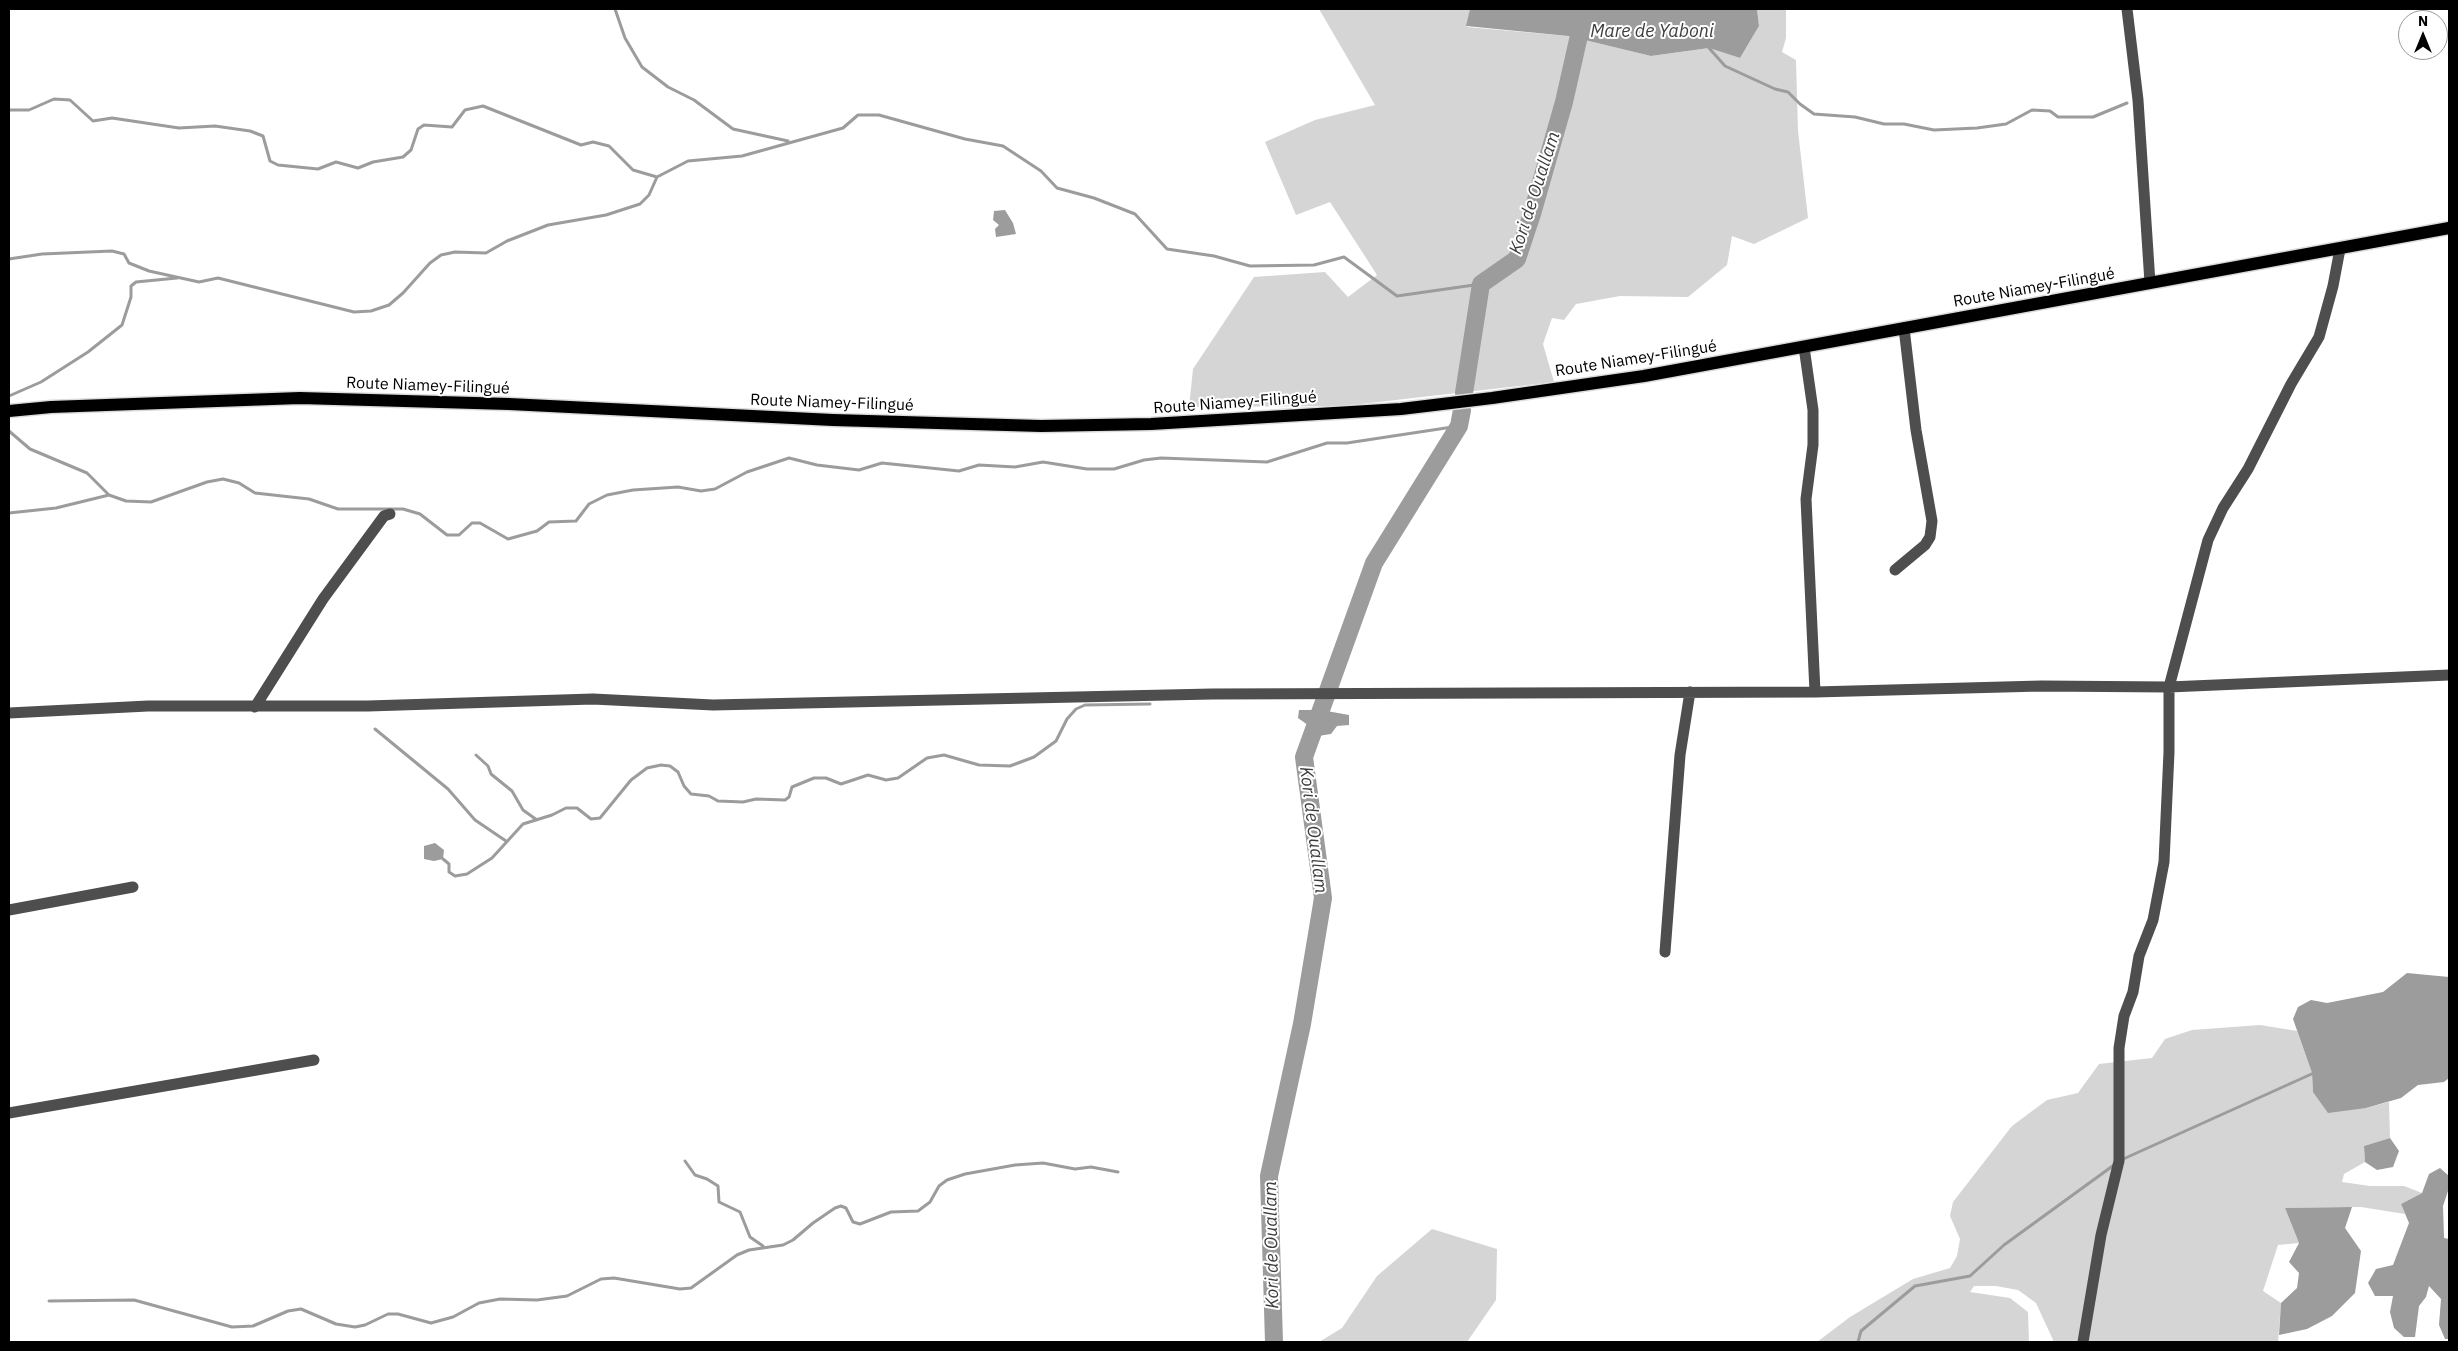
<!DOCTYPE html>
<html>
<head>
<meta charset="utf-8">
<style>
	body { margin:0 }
	#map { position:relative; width:2458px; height:1351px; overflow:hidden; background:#fff; font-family:"IBM Plex Sans",sans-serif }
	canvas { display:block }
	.frame { position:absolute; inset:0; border:10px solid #000; pointer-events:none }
	.north { position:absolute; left:2398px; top:10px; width:50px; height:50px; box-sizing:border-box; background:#fff; border:1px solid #999; border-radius:50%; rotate:0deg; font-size:14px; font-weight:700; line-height:20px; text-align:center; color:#000 }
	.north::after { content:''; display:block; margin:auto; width:18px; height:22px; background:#000; clip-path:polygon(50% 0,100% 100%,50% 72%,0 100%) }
</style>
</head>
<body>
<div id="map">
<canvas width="2458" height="1351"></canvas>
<div class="frame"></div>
<div class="north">N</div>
</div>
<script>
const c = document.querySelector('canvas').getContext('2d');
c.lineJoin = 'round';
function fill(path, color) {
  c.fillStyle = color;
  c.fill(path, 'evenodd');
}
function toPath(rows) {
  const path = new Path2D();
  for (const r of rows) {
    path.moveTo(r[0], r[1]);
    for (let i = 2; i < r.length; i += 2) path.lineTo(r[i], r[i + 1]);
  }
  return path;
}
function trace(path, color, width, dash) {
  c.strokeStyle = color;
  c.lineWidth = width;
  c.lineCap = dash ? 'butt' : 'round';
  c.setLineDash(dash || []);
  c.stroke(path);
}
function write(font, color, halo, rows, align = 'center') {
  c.font = font + ' "IBM Plex Sans",sans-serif';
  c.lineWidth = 4;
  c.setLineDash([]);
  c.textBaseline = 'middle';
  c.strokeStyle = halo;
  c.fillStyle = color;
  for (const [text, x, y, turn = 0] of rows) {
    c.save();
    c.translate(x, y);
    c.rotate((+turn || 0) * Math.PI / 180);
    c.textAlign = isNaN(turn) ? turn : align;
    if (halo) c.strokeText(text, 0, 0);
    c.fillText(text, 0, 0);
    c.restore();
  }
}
fill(toPath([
	[1319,9,1470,9,1467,27,1568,36,1651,56,1709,48,1740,58,1759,26,1757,9,1786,9,1786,38,1782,52,1796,60,1798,131,1808,218,1754,244,1732,236,1727,265,1688,297,1620,296,1576,304,1564,320,1552,318,1543,344,1554,382,1343,406,1189,407,1193,369,1254,277,1325,272,1348,297,1377,275,1330,202,1296,215,1265,142,1315,120,1375,105],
	[2260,1025,2297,1031,2312,1073,2313,1092,2366,1108,2389,1102,2390,1138,2364,1146,2365,1162,2344,1174,2342,1182,2370,1186,2404,1186,2422,1193,2401,1204,2405,1214,2361,1207,2285,1208,2299,1243,2278,1245,2263,1291,2281,1303,2278,1342,2054,1342,2036,1303,2018,1290,1996,1286,1974,1286,1970,1292,2010,1298,2028,1312,2029,1342,1817,1342,1850,1317,1913,1279,1950,1268,1957,1256,1960,1239,1950,1216,1953,1202,2012,1126,2047,1100,2078,1093,2099,1064,2152,1058,2165,1039,2192,1030],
	[1432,1229,1497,1249,1496,1300,1467,1342,1319,1342,1342,1328,1377,1276]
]), '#d5d5d5');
fill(toPath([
	[1470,9,1757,9,1759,26,1740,58,1709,48,1651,56,1568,36,1466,26],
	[1005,210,1013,223,1016,234,996,237,995,229,999,225,993,220,994,211],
	[1299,710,1321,710,1349,715,1349,725,1337,726,1331,734,1318,736,1312,728,1298,718],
	[435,843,444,850,443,859,434,861,424,859,424,846],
	[2407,973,2449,977,2449,1078,2444,1082,2418,1085,2401,1098,2366,1108,2328,1113,2313,1092,2312,1073,2293,1019,2298,1007,2311,1000,2327,1003,2383,992],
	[2390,1138,2399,1151,2393,1167,2377,1170,2365,1162,2364,1146],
	[2440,1168,2449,1176,2449,1188,2443,1206,2444,1238,2449,1239,2449,1339,2445,1339,2439,1325,2441,1299,2429,1286,2426,1297,2419,1306,2415,1337,2404,1337,2394,1328,2390,1312,2393,1296,2375,1296,2368,1283,2376,1269,2393,1265,2409,1223,2401,1204,2422,1193,2429,1174],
	[2352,1207,2345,1228,2361,1251,2355,1293,2332,1316,2307,1329,2279,1335,2281,1303,2297,1288,2299,1273,2289,1262,2299,1243,2285,1208]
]), '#9c9c9c');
trace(toPath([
	[615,9,625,38,642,67,668,87,694,100,733,129,788,141],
	[1709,48,1725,66,1775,89,1788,92,1800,104,1814,114,1855,117,1884,124,1904,124,1934,130,1977,128,2006,124,2032,110,2050,111,2058,117,2093,117,2127,103],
	[9,110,29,110,54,99,70,100,93,121,112,118,179,128,215,126,250,131,263,136,270,161,278,165,318,169,336,162,358,168,373,162,403,157,411,150,418,129,424,125,452,127,465,110,483,106,581,145,593,142,609,146,633,170,657,177],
	[9,259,42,254,112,251,124,254,129,263,149,271,199,282,218,278,354,312,371,311,389,305,403,293,430,263,441,255,455,252,486,253,507,241,548,225,606,215,640,204,649,195,657,177,688,161,742,156,843,128,858,115,879,115,965,139,1003,146,1041,171,1057,188,1094,198,1135,214,1167,249,1214,256,1250,266,1314,265,1344,257,1397,296,1481,284],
	[9,396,41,382,88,352,122,325,131,297,131,286,136,282,177,278],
	[9,431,30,449,87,473,109,495,126,501,151,502,207,482,223,479,239,483,255,493,309,499,338,509,403,509,420,514,447,535,459,535,472,523,480,523,508,539,537,531,549,522,576,521,589,504,607,495,633,490,678,487,701,491,715,489,747,472,789,458,817,465,859,470,882,463,959,471,979,465,1015,467,1043,462,1087,469,1114,469,1144,460,1161,458,1267,462,1327,443,1347,443,1459,426],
	[9,513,56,508,109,495],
	[375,729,448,789,475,820,506,841],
	[476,755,488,766,491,774,512,791,523,810,537,820],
	[443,859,449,864,449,872,455,876,467,874,492,858,523,824,552,815,566,808,577,808,591,819,600,818,631,780,647,768,661,765,670,766,678,772,684,786,691,794,709,796,718,801,743,802,756,799,785,800,789,797,792,787,814,778,826,778,841,784,868,775,886,780,898,778,927,758,944,755,979,765,1010,766,1034,757,1056,741,1067,719,1076,709,1085,705,1150,704],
	[2121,1160,2316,1072],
	[685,1161,695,1175,707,1179,718,1186,719,1202,740,1212,750,1237,763,1246],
	[49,1301,134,1300,232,1327,253,1326,288,1311,301,1309,336,1324,355,1327,365,1325,388,1314,398,1314,431,1323,453,1317,479,1303,500,1299,537,1300,567,1296,601,1279,614,1278,680,1289,691,1288,737,1255,749,1250,783,1245,793,1240,813,1223,835,1208,841,1206,846,1208,853,1222,860,1224,891,1212,918,1211,930,1202,939,1186,947,1180,965,1174,1015,1165,1043,1163,1075,1169,1091,1167,1118,1172],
	[1858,1342,1861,1331,1915,1286,1970,1276,2004,1245,2114,1165]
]), '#9c9c9c', 3);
trace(toPath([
	[1464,393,1481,284,1517,259,1532,214,1564,102,1585,9],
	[1274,1342,1269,1176,1302,1024,1323,898,1304,757,1374,563,1459,426,1462,410]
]), '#9c9c9c', 18);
const major = toPath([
	[9,411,51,407,300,398,509,404,833,420,1041,426,1151,424,1401,409,1492,398,1644,376,2449,228]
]);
trace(major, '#dbdbdb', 15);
trace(toPath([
	[2127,9,2138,100,2150,283],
	[1804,347,1813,410,1813,445,1806,499,1815,692],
	[1895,570,1925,545,1930,537,1932,521,1916,430,1904,328],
	[255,707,323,599,384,516,390,514],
	[9,713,148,706,368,706,593,699,713,705,1212,694,1815,692,2041,686,2169,687,2449,675],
	[9,910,133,887],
	[1665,952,1680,755,1690,692],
	[9,1113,314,1060],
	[2083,1342,2101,1235,2119,1161,2119,1048,2124,1016,2133,992,2139,956,2153,920,2164,862,2169,752,2169,687,2208,540,2223,508,2248,469,2291,384,2319,337,2333,286,2340,249]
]), '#4e4e4e', 11);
trace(major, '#000', 12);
write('16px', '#000', '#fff', [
	["Route Niamey-Filingué",2034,288,-10],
	["Route Niamey-Filingué",1636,359,-9],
	["Route Niamey-Filingué",428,386,2],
	["Route Niamey-Filingué",832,403,2],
	["Route Niamey-Filingué",1235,403,-4]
]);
write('italic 18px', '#3d3d3d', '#fff', [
	["Mare de Yaboni",1652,32],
	["Kori de Ouallam",1535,193,-72],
	["Kori de Ouallam",1313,830,83],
	["Kori de Ouallam",1272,1245,-91]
]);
</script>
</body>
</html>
